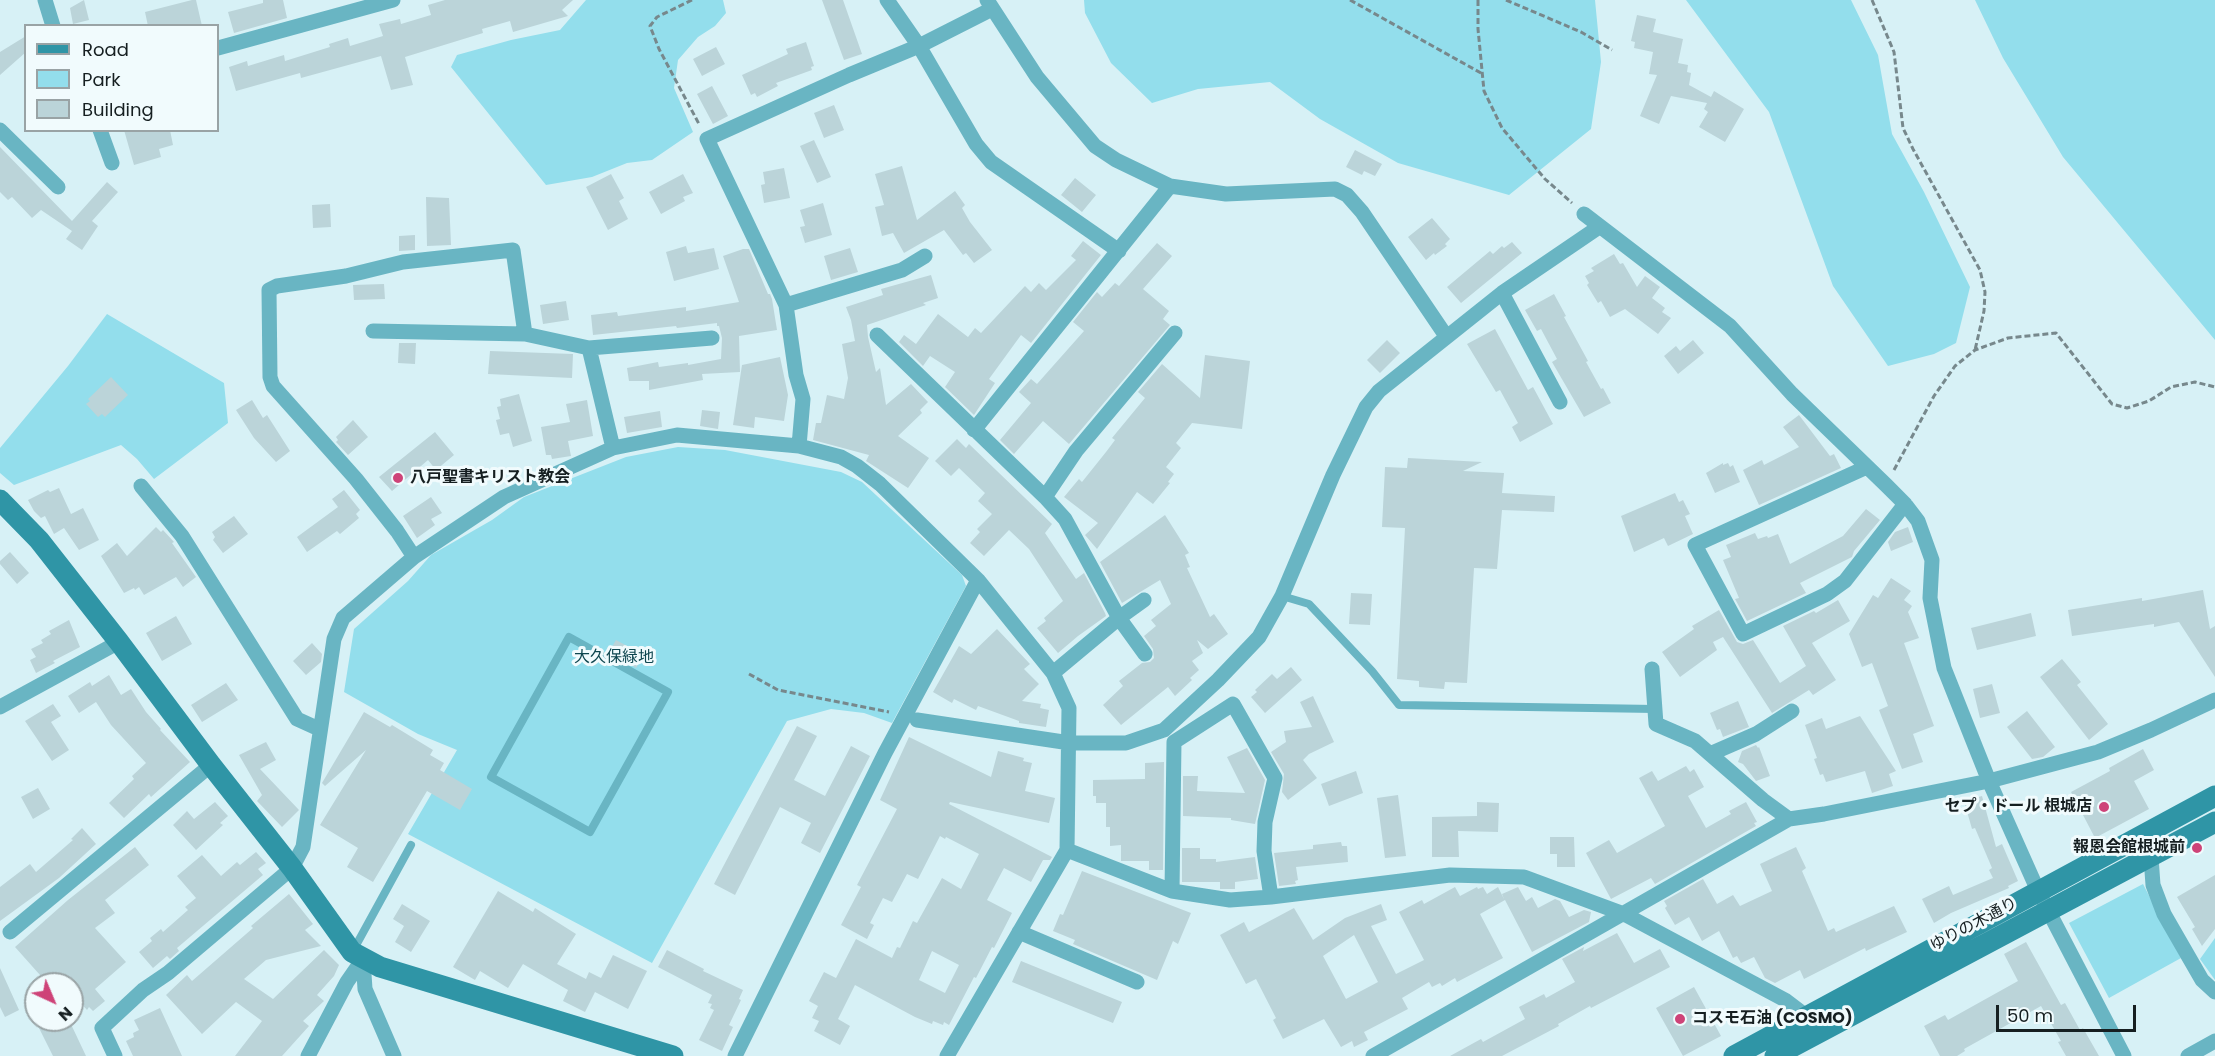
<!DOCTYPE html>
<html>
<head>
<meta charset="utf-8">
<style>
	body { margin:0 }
	#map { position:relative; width:2215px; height:1056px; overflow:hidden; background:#d7f1f6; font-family:Poppins,sans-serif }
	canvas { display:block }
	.legend { position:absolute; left:24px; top:24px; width:195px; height:108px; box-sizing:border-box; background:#f1fbfd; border:2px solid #99a3a5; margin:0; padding:8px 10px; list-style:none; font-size:18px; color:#161f21 }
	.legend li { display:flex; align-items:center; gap:12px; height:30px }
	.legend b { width:30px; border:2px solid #99a3a5 }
	.north { position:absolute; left:24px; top:972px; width:60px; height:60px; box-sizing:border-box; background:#f1fbfd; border:2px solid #99a3a5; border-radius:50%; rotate:136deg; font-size:16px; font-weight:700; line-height:24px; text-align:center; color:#161f21 }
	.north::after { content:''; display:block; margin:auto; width:21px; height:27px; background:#ce4378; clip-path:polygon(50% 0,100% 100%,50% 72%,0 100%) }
	.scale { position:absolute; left:1996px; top:1005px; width:140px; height:27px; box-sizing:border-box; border:3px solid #161f21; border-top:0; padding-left:8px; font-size:18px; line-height:21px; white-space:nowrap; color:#161f21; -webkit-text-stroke:4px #f1fbfd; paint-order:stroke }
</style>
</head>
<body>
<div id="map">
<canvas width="2215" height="1056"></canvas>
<ul class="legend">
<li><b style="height:8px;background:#2f95a6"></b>Road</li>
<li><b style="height:16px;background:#93deec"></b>Park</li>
<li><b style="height:16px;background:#bbd4d9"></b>Building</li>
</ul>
<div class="north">N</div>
<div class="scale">50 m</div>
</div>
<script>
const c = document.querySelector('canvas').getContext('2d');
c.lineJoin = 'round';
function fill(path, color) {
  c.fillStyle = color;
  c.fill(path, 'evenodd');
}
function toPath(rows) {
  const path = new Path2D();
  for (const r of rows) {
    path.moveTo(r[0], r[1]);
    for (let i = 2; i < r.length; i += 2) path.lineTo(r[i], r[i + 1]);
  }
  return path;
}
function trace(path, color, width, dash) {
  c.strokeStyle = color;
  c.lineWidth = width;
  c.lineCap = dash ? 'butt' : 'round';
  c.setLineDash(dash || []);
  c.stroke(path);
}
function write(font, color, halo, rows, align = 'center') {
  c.font = font + ' Poppins,"Noto Sans JP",sans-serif';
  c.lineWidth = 6;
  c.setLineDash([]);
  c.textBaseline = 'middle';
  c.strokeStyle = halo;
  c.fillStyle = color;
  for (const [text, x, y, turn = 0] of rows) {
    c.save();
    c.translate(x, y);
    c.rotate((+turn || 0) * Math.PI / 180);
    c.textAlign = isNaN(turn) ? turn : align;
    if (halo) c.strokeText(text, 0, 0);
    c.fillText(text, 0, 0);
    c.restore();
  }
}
fill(toPath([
	[586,0,723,0,726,13,715,26,698,37,678,60,674,88,693,132,652,160,627,163,592,177,546,185,451,67,457,55,511,40,560,30],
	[1084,0,1595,0,1601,62,1591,129,1509,195,1398,163,1320,119,1270,82,1198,89,1152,103,1111,63,1085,13],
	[1686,0,1851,0,1878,55,1892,134,1924,192,1970,287,1956,343,1934,354,1888,366,1833,286,1769,112],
	[1975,0,2215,0,2215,340,2063,157,2003,58],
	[107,314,224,383,228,423,154,479,137,459,121,445,14,485,0,473,0,448,68,366],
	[678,447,725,450,841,472,862,482,962,575,966,586,892,723,864,713,831,709,787,721,652,963,408,834,457,750,418,734,344,692,354,629,408,581,431,555,492,520,524,497,626,457],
	[2143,884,2181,958,2109,998,2069,923],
	[2215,938,2215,980,2200,959]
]), '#93deec');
fill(toPath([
	[84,0,89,20,73,24,70,8],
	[192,0,196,0,202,26,148,26,145,12],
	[263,0,283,0,287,18,234,33,228,12,263,3],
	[445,0,573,0,562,10,568,16,513,32,510,21,482,29,483,33,405,57,413,85,391,90,381,56,301,78,300,73,236,91,229,67,247,61,248,66,284,55,285,61,330,47,329,44,348,38,350,46,383,36,379,24,400,19,401,24,431,15,428,5],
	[822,0,843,0,862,54,844,60],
	[1637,15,1656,19,1653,32,1683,39,1678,63,1688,65,1687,72,1691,73,1689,85,1711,97,1714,91,1744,109,1725,142,1699,127,1708,112,1704,109,1707,103,1671,96,1659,124,1640,116,1657,75,1649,74,1653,52,1634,48,1635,42,1631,41],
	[26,36,26,52,0,75,0,52],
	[806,42,814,66,811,67,812,70,776,83,778,86,757,97,755,93,751,95,742,75,788,54,786,49],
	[716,47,725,64,702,76,693,59],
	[712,86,728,116,713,124,697,94],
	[834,105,844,130,824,138,814,113],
	[124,130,170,130,173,145,159,149,161,157,134,165],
	[814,140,831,177,817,183,800,146],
	[0,147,72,221,107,182,118,192,92,221,98,226,82,250,66,239,72,231,41,210,32,218,12,197,8,200,0,192],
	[1355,150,1382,164,1375,176,1364,171,1362,175,1346,167],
	[902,166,917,220,955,191,965,205,962,208,970,222,992,250,974,263,966,253,963,255,944,230,904,253,893,233,882,236,875,207,884,205,875,174],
	[784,168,790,198,764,203,761,185,765,184,763,172],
	[611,174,624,198,619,201,628,219,608,230,586,187],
	[683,174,693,193,683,197,685,201,661,214,649,192],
	[1075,178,1096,195,1082,212,1061,195],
	[426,197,449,198,451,245,427,246],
	[823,203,832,235,805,243,800,227,805,226,800,210],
	[330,204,331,227,313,228,312,205],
	[1432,218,1450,239,1445,244,1447,246,1435,255,1434,253,1426,260,1408,237],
	[415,235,415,250,399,251,399,236],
	[1083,241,1101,255,1031,343,1021,335,989,379,995,383,974,415,945,387,955,372,930,356,923,366,899,342,904,335,916,344,938,314,968,337,975,328,981,333,1025,286,1031,292,1039,283,1046,290,1076,260,1071,256],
	[1512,242,1522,253,1461,303,1447,287,1490,251,1493,254,1502,246,1504,248],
	[1157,243,1172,256,1143,289,1169,311,1163,319,1170,325,1069,444,1043,421,1014,454,1000,440,1031,403,1019,392,1031,379,1037,384,1084,331,1073,322,1097,292,1102,297,1115,283,1119,286],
	[686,246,688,253,714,248,719,269,674,281,666,252],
	[850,248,858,272,831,280,824,256],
	[743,249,749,249,768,294,770,294,772,299,777,330,739,336,740,372,702,374,703,380,649,390,649,381,629,381,627,368,658,362,659,367,688,363,688,365,721,359,722,338,719,326,717,326,717,323,677,328,676,326,593,335,591,315,617,312,618,316,686,307,686,311,739,302,723,256],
	[1614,254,1620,264,1623,263,1637,287,1645,276,1660,287,1652,298,1665,308,1662,312,1671,318,1658,334,1625,309,1610,317,1601,301,1598,303,1587,285,1589,283,1585,276,1594,271,1591,268],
	[931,275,938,298,923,303,926,305,867,325,868,337,876,372,880,368,886,405,911,384,928,402,920,410,922,413,898,436,929,458,908,488,866,461,869,455,813,440,816,423,821,423,827,395,844,399,848,378,842,344,855,341,851,320,846,307,883,295,881,289],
	[384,284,385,299,354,300,353,285],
	[1554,294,1566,316,1564,317,1588,361,1586,362,1601,389,1603,388,1611,403,1584,417,1552,362,1557,359,1541,329,1537,331,1525,310],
	[566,301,569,320,543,324,540,305],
	[1495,329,1528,390,1533,387,1553,424,1520,442,1512,427,1518,423,1500,390,1496,392,1467,344],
	[1387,340,1400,353,1380,373,1367,360],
	[1693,340,1704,353,1678,374,1664,356,1676,346,1680,351],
	[399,343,416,343,415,364,398,363],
	[490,351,573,354,572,378,488,374],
	[1205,355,1250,361,1242,429,1192,423,1176,443,1181,448,1166,467,1174,474,1168,482,1170,483,1153,504,1137,492,1097,549,1085,535,1098,523,1064,497,1079,479,1082,482,1106,452,1115,440,1112,438,1145,398,1138,392,1162,364,1200,398],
	[780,357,788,395,784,421,755,417,754,428,733,425,742,365],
	[111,377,128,395,105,417,102,414,98,417,86,404,90,401,88,399],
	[519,394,532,441,513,447,509,433,500,435,496,420,500,419,497,407,501,406,500,399],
	[252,400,263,418,267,415,290,451,276,462,254,438,236,410],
	[587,400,593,436,568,441,571,456,552,459,551,455,546,455,541,427,570,422,566,404],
	[702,410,720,412,718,429,700,426],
	[660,411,662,427,627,433,624,417],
	[1799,415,1830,456,1834,454,1841,468,1759,505,1743,470,1762,460,1764,465,1799,447,1783,427],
	[353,420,368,437,348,455,336,442,338,440,336,437],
	[435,432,454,455,436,470,428,460,392,491,379,477],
	[957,439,966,448,969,444,1052,524,1045,533,1076,579,1084,573,1105,613,1106,616,1078,636,1058,653,1037,628,1046,621,1044,618,1063,601,1029,549,1009,530,984,556,970,543,980,532,977,529,992,514,978,501,985,493,959,468,951,476,935,461],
	[1408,458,1482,462,1463,471,1504,473,1502,493,1555,496,1554,512,1502,510,1497,569,1474,568,1467,683,1445,682,1444,689,1419,687,1419,681,1397,679,1405,528,1382,527,1385,467,1407,468],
	[1723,463,1723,465,1728,463,1730,467,1733,465,1740,482,1715,493,1706,473],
	[59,488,71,514,83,508,99,540,79,550,64,528,54,534,45,516,41,518,34,511,28,500,48,490,50,492],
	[344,490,360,510,356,514,359,518,340,534,337,531,307,552,297,537,338,507,332,499],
	[1675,493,1679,502,1683,500,1690,514,1685,516,1693,534,1668,546,1664,538,1634,552,1621,516],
	[431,497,442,513,431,519,435,525,417,538,403,516],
	[1866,509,1880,520,1854,551,1852,557,1800,583,1806,593,1747,621,1735,599,1739,598,1723,560,1731,557,1726,545,1755,533,1758,539,1767,536,1768,538,1778,534,1790,564,1843,536],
	[1165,515,1189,553,1185,555,1190,567,1187,568,1210,617,1214,614,1228,634,1208,649,1197,640,1203,653,1192,661,1199,670,1190,678,1192,680,1175,696,1168,687,1121,725,1103,705,1123,686,1119,681,1142,663,1150,662,1154,658,1153,649,1144,636,1156,626,1151,620,1171,604,1160,580,1122,603,1100,562],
	[234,516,248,534,223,553,213,540,215,537,212,532],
	[156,527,161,532,163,530,174,542,172,543,196,577,183,587,176,577,144,595,139,587,135,590,134,588,124,593,101,556,117,543,127,556],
	[1908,527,1913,542,1891,551,1888,542,1895,532],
	[10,552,29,573,17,584,0,564,0,561],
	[1891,578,1911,591,1904,600,1912,606,1908,612,1919,638,1904,643,1934,726,1913,734,1923,762,1902,769,1879,710,1888,706,1872,663,1862,667,1849,634,1873,595,1878,598],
	[2203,590,2210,629,2215,626,2215,677,2179,622,2154,627,2154,624,2072,636,2068,610,2142,598,2142,601],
	[1351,593,1372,594,1370,625,1349,624],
	[1838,600,1850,621,1812,643,1836,680,1813,695,1809,690,1772,713,1723,637,1713,642,1717,650,1680,677,1662,652,1694,629,1692,626,1719,610,1737,642,1743,644,1753,640,1780,683,1806,666,1783,626,1814,611,1816,613],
	[2031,613,2036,636,1977,650,1971,628],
	[176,616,192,644,162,661,146,633],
	[69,620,80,647,53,661,55,663,36,673,30,660,36,657,31,649,43,643,41,640,51,634,49,631],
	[997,629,1030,664,1024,669,1039,684,1022,701,1041,704,1040,708,1049,710,1046,727,1019,723,1019,721,978,706,976,710,954,699,952,703,933,692,959,646,971,654],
	[616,640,644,655,636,668,609,652],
	[312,643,322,654,321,662,306,675,293,661],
	[2062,659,2081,682,2077,685,2108,724,2089,740,2040,677],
	[1291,667,1302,680,1265,713,1251,697,1257,692,1255,690,1272,674,1277,679],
	[109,675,121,695,131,689,146,712,161,729,160,730,190,762,151,797,149,794,124,818,109,803,134,779,132,776,146,763,111,725,96,702,79,713,68,696,90,682,92,686],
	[226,683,238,700,202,722,191,705],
	[1992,684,2000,713,1980,718,1973,689],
	[1313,696,1334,742,1309,754,1303,760,1317,778,1288,800,1282,792,1284,774,1271,752,1286,742,1284,731,1312,727,1300,702],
	[1738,701,1749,727,1723,737,1720,729,1717,730,1710,713],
	[53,704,61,716,51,722,69,750,52,761,25,721],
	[2027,711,2055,747,2043,757,2032,759,2007,727],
	[364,712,390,727,392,725,433,750,430,755,444,763,440,770,472,789,460,810,427,791,373,882,347,867,358,848,320,825,366,750,325,786,322,783],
	[1860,716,1896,771,1889,774,1893,786,1872,793,1865,771,1826,782,1823,774,1820,775,1814,759,1817,758,1805,725,1822,718,1826,729],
	[797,726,817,736,794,780,825,796,851,746,870,756,820,853,801,843,811,823,780,807,735,895,714,884],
	[909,737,991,777,998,751,1024,758,1023,761,1032,763,1025,791,1055,798,1049,823,950,802,949,804,1052,857,1050,860,1043,860,1031,882,1004,868,987,900,1012,913,994,948,992,947,976,978,974,977,949,1025,944,1022,943,1025,933,1021,932,1024,915,1017,855,985,838,1019,850,1026,840,1045,814,1031,819,1021,812,1018,818,1006,809,1001,824,972,836,978,856,939,892,958,897,947,900,948,913,921,917,923,942,878,961,889,979,854,946,837,945,839,940,836,918,879,907,874,892,902,883,898,870,923,874,925,867,939,841,925,861,887,857,885,897,809,880,800],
	[932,951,959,965,945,993,919,980],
	[266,742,276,760,260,769,299,810,282,827,257,801,262,795,239,755],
	[1756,745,1758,748,1759,747,1770,776,1756,781,1743,764,1738,762,1742,751],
	[1247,748,1265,780,1255,824,1231,820,1231,818,1183,816,1183,776,1198,776,1197,791,1245,793,1227,757],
	[2143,749,2154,770,2134,781,2149,809,2095,838,2071,792,2110,771,2109,768],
	[1164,762,1163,870,1149,870,1149,861,1121,861,1121,845,1110,846,1110,827,1106,827,1106,803,1096,803,1096,796,1093,796,1093,780,1145,779,1145,763],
	[1686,766,1690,772,1694,769,1704,787,1688,796,1706,828,1731,814,1729,811,1746,802,1757,822,1754,823,1756,826,1655,884,1651,878,1611,899,1586,853,1609,840,1617,853,1665,826,1639,778,1652,771,1658,781],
	[1356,771,1363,793,1329,806,1321,784],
	[38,788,50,809,33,819,21,797],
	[1398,795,1406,856,1385,858,1377,798],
	[1982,796,1996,847,2002,844,2018,881,2008,886,2009,888,1951,913,1934,923,1922,899,1949,886,1953,895,1993,878,1989,870,1992,868,1975,828,1972,829,1964,801],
	[215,802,228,816,220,823,223,825,196,850,173,825,187,811,194,819],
	[1477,802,1499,803,1498,832,1458,831,1459,857,1432,857,1432,817,1477,816],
	[82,828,96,844,59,878,0,921,0,887,30,864,36,872,73,840,71,839],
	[1550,837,1574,837,1575,867,1557,867,1557,854,1550,854],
	[1341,842,1342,846,1347,846,1348,862,1296,867,1298,880,1295,881,1296,884,1279,886,1274,853,1313,849,1313,845],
	[135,847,149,865,105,900,115,913,95,928,126,962,95,989,105,1001,93,1011,89,1007,87,1010,72,993,72,984,48,984,15,947,68,900],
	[1796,847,1806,868,1802,871,1828,931,1834,928,1836,932,1894,906,1907,932,1866,951,1865,948,1804,979,1800,970,1775,983,1765,978,1754,957,1741,963,1737,956,1733,958,1719,931,1702,941,1689,917,1675,925,1665,908,1667,906,1664,901,1703,879,1717,904,1733,895,1740,906,1772,891,1760,864],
	[1182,848,1200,848,1200,859,1216,859,1216,862,1255,857,1258,879,1235,882,1235,889,1220,889,1220,882,1182,882],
	[256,852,266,863,258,869,263,875,177,948,179,951,170,959,167,956,153,968,139,952,152,941,150,938,161,929,163,932,188,910,185,907,196,898,177,876,202,855,221,876,237,862,240,865],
	[1082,871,1191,913,1178,944,1173,941,1157,980,1073,944,1075,940,1053,931,1060,914,1063,915],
	[2215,875,2215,929,2202,946,2192,929,2195,927,2177,897],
	[1455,887,1460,896,1477,887,1478,889,1483,887,1487,894,1498,887,1504,899,1502,894,1518,887,1526,901,1532,897,1538,908,1555,899,1560,901,1569,917,1584,910,1591,912,1589,922,1532,952,1505,900,1480,914,1503,958,1457,982,1455,978,1442,986,1440,983,1432,987,1429,982,1402,998,1408,1009,1364,1032,1368,1040,1354,1047,1352,1041,1341,1047,1324,1019,1283,1039,1273,1020,1276,1018,1256,979,1246,984,1220,935,1244,922,1249,932,1294,908,1313,940,1345,918,1381,904,1387,920,1371,926,1396,974,1424,960,1399,912,1422,900,1424,904],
	[1354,935,1378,982,1346,999,1323,956],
	[498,891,533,912,535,908,576,934,557,964,586,979,589,972,601,978,613,955,647,971,628,1009,595,992,585,1012,563,1001,568,990,523,964,508,988,480,971,475,980,453,967],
	[289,894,313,924,305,930,321,946,266,960,244,979,273,999,324,950,339,965,334,976,317,995,324,1001,303,1021,309,1026,282,1056,235,1056,262,1021,236,1002,202,1034,166,995,187,975,192,981,253,928,251,926],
	[402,904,430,921,411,952,395,942,404,926,393,919],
	[1617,933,1634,963,1660,949,1670,967,1591,1008,1590,1006,1558,1024,1559,1026,1502,1056,1450,1056,1481,1039,1483,1042,1525,1019,1519,1007,1544,994,1546,998,1575,982,1562,959,1584,947,1583,951],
	[2026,942,2061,1005,2065,1003,2080,1030,2083,1028,2099,1056,2066,1056,2058,1042,2061,1041,2041,1006,1964,1049,1965,1051,1957,1056,1940,1056,1924,1026,1945,1015,1948,1020,2018,981,2004,954],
	[667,950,704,969,703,971,743,990,739,999,741,1000,729,1025,733,1027,722,1051,699,1040,714,1010,710,1008,712,1004,708,1003,712,995,658,967],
	[1021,961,1122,1002,1113,1023,1012,982],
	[0,968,19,1010,5,1017,0,1007],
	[1694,987,1721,1036,1683,1056,1656,1008],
	[160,1008,182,1056,133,1056,126,1041,134,1037,133,1033,139,1030,134,1020],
	[54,1020,69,1020,86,1056,53,1056,39,1028]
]), '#bbd4d9');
trace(toPath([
	[692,0,657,17,650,26,659,49,699,124],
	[1350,0,1481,73],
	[1478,0,1478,29,1484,91,1502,128,1545,179,1572,203],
	[1506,0,1581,32,1612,50],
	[1872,0,1894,52,1903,128,1913,149,1980,270,1985,292,1984,311,1975,350],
	[1894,470,1934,396,1955,366,1975,350,2008,338,2056,333,2112,404,2127,408,2149,401,2171,387,2195,382,2215,387],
	[749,674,778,690,889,712]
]), '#77888c', 3, [6, 3]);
trace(toPath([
	[1282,596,1309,604,1372,671,1399,705,1655,709],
	[569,637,668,692,590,832,491,777,569,637],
	[354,949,411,845]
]), '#69b5c3', 8);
trace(toPath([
	[45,0,53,26],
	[887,0,919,46,976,144,991,162,1119,251],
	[987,0,1037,77,1095,146,1116,160,1170,186,1226,194,1335,189,1347,195,1362,212,1446,336],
	[218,48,393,0],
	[0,130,58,187],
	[100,130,112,163],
	[1584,214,1730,326,1792,394,1886,485,1905,504,1918,521,1932,560,1930,598,1944,668,1989,781,2038,891,2124,1056],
	[1502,293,1560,402],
	[786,305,902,270,925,256],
	[373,331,525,334,589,348,712,338],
	[877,335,1045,497,1065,519,1119,618,1145,654],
	[589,348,613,448],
	[974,430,1170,186],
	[799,446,803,399,796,375,786,305,707,139,849,75,919,46,992,9],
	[1867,467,1695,545,1743,634,1827,594,1845,581,1905,504],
	[141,486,182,536,297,719,319,729],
	[1045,497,1076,451,1175,333],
	[414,557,397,531,356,479,273,386,270,377,269,290,277,286,346,276,403,262,513,250,525,334],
	[1652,669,1656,724,1695,741,1763,800,1789,819],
	[1053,673,1119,618,1144,600],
	[0,707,119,642],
	[917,720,1070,743,1126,743,1164,730,1218,680,1259,637,1282,596,1333,475,1366,407,1379,391,1502,293,1599,227],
	[1710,754,1756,734,1792,711],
	[1067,850,1172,891,1230,900,1271,897,1450,875,1524,877,1624,914,1785,1000,1806,1016,1810,1023],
	[2151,857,2153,885,2164,914,2202,980,2215,992],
	[1172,891,1174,742,1233,704,1275,778,1265,822,1264,851,1271,897],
	[10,932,211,765],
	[1019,932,1137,982],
	[363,959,365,989,394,1056],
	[115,1056,102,1028,143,990,168,973,292,868,303,847,334,639,343,618,414,557,504,497,613,448,677,435,799,446,841,457,857,466,880,484,978,580,1053,673,1069,708,1067,850,947,1056],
	[308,1056,347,982,363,959],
	[735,1056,885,753,978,580],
	[1373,1056,1789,819,1824,814,1989,781,2098,752,2151,730,2215,700],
	[2188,1056,2215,1041]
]), '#69b5c3', 15);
trace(toPath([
	[0,500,39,540,119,642,211,765,292,868,352,952,380,967,673,1056],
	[1734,1056,2215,796],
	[1775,1056,2215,822]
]), '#2f95a6', 21);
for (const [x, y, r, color] of [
	[398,478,6,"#ce4378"],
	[2104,807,6,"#ce4378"],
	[2197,848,6,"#ce4378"],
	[1680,1019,6,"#ce4378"]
]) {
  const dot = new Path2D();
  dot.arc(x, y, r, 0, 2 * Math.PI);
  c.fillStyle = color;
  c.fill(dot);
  trace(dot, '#f1fbfd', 2);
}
write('bold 16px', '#161f21', '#f1fbfd', [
	["八戸聖書キリスト教会",410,478],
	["セプ・ドール 根城店",2092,807,"right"],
	["報恩会館根城前",2185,848,"right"],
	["コスモ石油 (COSMO)",1692,1019]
], 'left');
write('16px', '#0e464f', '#f1fbfd', [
	["大久保緑地",614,658]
]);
write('16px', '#161f21', '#f1fbfd', [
	["ゆりの木通り",1974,925,-28]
]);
</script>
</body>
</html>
